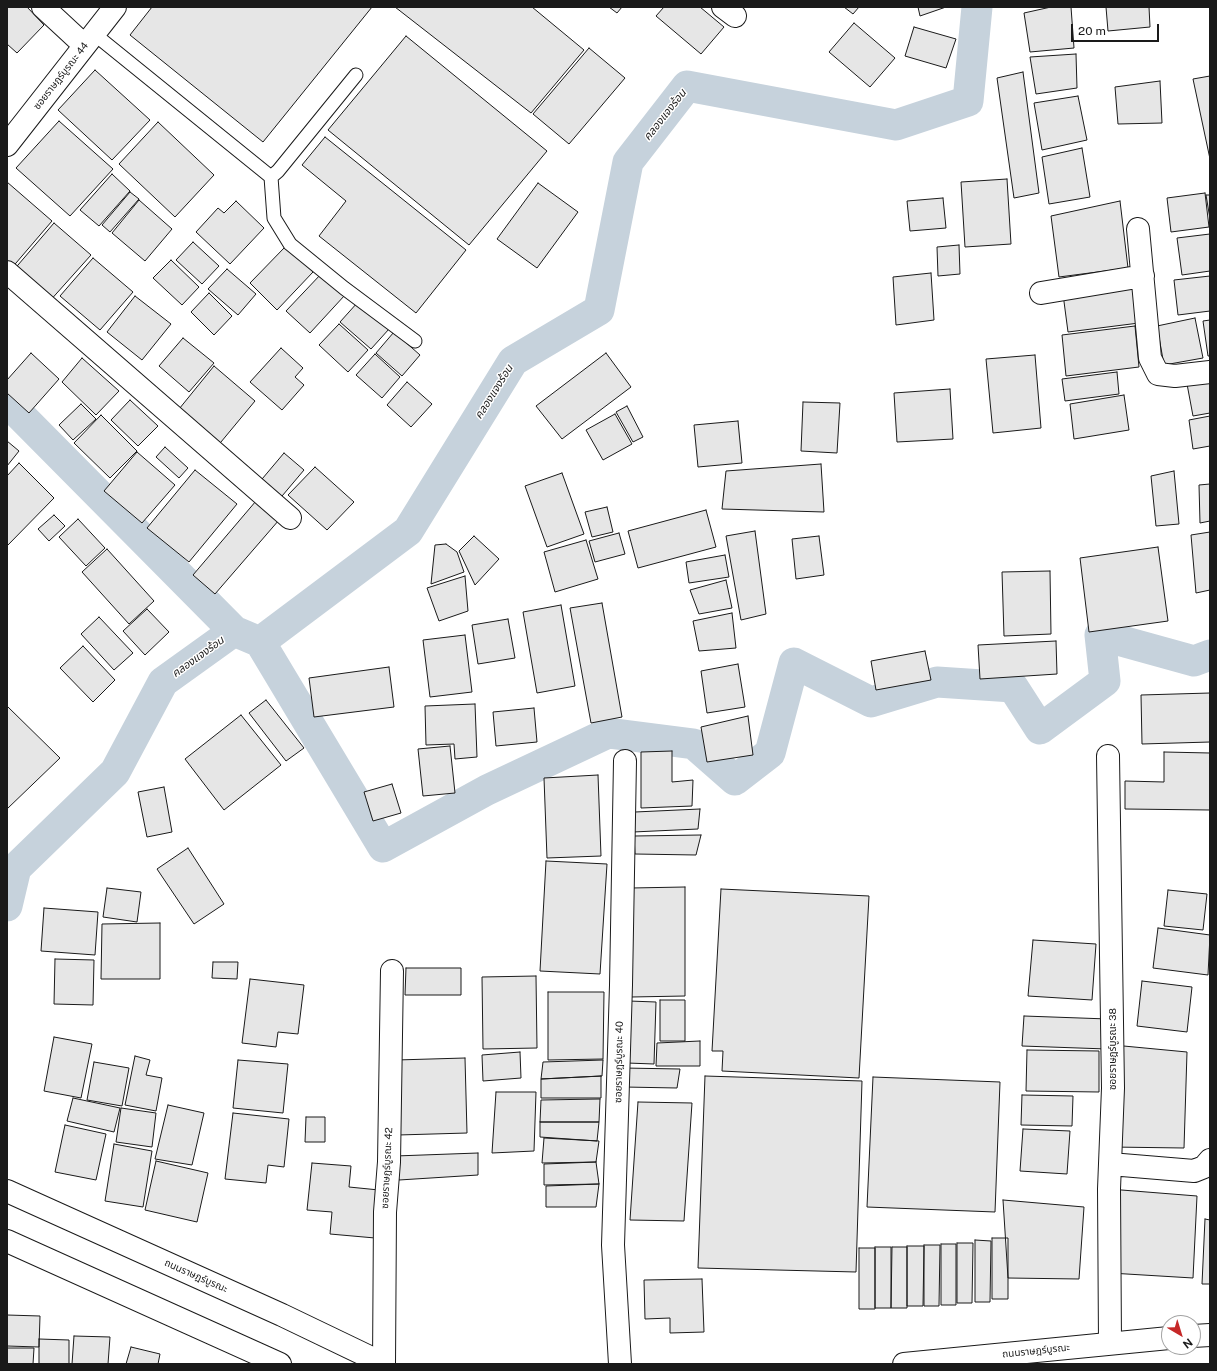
<!DOCTYPE html>
<html>
<head>
<meta charset="utf-8">
<style>
	body { margin:0 }
	#map { position:relative; width:1217px; height:1371px; overflow:hidden; background:#fff; font-family:"Public Sans",sans-serif }
	canvas { display:block }
	.frame { position:absolute; inset:0; border:8px solid #1a1a1a; pointer-events:none }
	.north { position:absolute; left:1161px; top:1315px; width:40px; height:40px; box-sizing:border-box; background:#fff; border:1px solid #a3a3a3; border-radius:50%; rotate:142deg; font-size:11px; font-weight:700; line-height:16px; text-align:center; color:#1a1a1a }
	.north::after { content:''; display:block; margin:auto; width:14px; height:18px; background:#c62828; clip-path:polygon(50% 0,100% 100%,50% 72%,0 100%) }
	.scale { position:absolute; left:1071px; top:24px; width:88px; height:18px; box-sizing:border-box; border:2px solid #1a1a1a; border-top:0; padding-left:5px; font-size:12px; line-height:14px; white-space:nowrap; color:#1a1a1a; -webkit-text-stroke:3px #fff; paint-order:stroke }
</style>
</head>
<body>
<div id="map">
<canvas width="1217" height="1371"></canvas>
<div class="frame"></div>
<div class="north">N</div>
<div class="scale">20 m</div>
</div>
<script>
const c = document.querySelector('canvas').getContext('2d');
c.lineJoin = 'round';
function toPath(rows) {
  const path = new Path2D();
  for (const r of rows) {
    path.moveTo(r[0], r[1]);
    for (let i = 2; i < r.length; i += 2) path.lineTo(r[i], r[i + 1]);
  }
  return path;
}
function trace(path, color, width, dash) {
  c.strokeStyle = color;
  c.lineWidth = width;
  c.lineCap = dash ? 'butt' : 'round';
  c.setLineDash(dash || []);
  c.stroke(path);
}
function fill(path, color) {
  c.fillStyle = color;
  c.fill(path, 'evenodd');
}
function write(font, color, halo, rows, align = 'center') {
  c.font = font + ' "Public Sans","Noto Sans Thai",sans-serif';
  c.lineWidth = 3;
  c.setLineDash([]);
  c.textBaseline = 'middle';
  c.strokeStyle = halo;
  c.fillStyle = color;
  for (const [text, x, y, turn = 0] of rows) {
    c.save();
    c.translate(x, y);
    c.rotate((+turn || 0) * Math.PI / 180);
    c.textAlign = isNaN(turn) ? turn : align;
    if (halo) c.strokeText(text, 0, 0);
    c.fillText(text, 0, 0);
    c.restore();
  }
}
trace(toPath([
	[7,402,234,631],
	[260,642,383,847,487,790,608,733,694,744,735,780,770,753,794,663,871,702,937,682,1013,687,1040,729,1105,681,1100,635,1194,661,1210,655],
	[7,906,16,868,115,772,163,682,234,631,260,642,408,531,513,361,599,310,628,162,687,86,896,125,968,101,977,7]
]), '#c6d2dc', 31);
const building = toPath([
	[7,7,27,7,44,25,17,53,7,44,7,7],
	[152,7,372,7,263,142,130,35,152,7],
	[395,7,532,7,584,50,531,113,395,7],
	[609,7,622,7,617,13,609,7],
	[664,7,700,7,724,27,701,54,656,16,664,7],
	[844,7,859,7,853,14,844,7],
	[918,7,946,7,920,16,918,7],
	[1051,7,1071,7,1074,48,1030,52,1024,13,1051,7],
	[1106,7,1149,7,1150,27,1108,31,1106,7],
	[854,23,895,58,870,87,829,52,854,23],
	[914,27,956,39,946,68,905,56,914,27],
	[406,36,547,151,469,245,328,130,406,36],
	[589,48,625,78,569,144,533,114,589,48],
	[1076,54,1077,88,1036,94,1030,57,1076,54],
	[95,70,150,120,112,160,58,110,95,70],
	[1023,72,1039,193,1014,198,997,78,1023,72],
	[1210,76,1210,159,1193,79,1210,76],
	[1160,81,1162,123,1118,124,1115,87,1160,81],
	[1078,96,1087,140,1042,150,1034,103,1078,96],
	[59,121,113,169,70,216,16,168,59,121],
	[158,122,214,175,175,217,119,164,158,122],
	[325,137,466,250,416,313,319,236,346,201,302,165,325,137],
	[1082,148,1090,197,1049,204,1042,157,1082,148],
	[112,174,130,191,99,226,80,210,112,174],
	[1007,179,1011,244,965,247,961,182,1007,179],
	[7,182,52,221,10,270,7,268,7,182],
	[538,183,578,212,537,268,497,239,538,183],
	[130,192,139,199,110,232,102,225,130,192],
	[1205,193,1209,227,1171,232,1167,198,1205,193],
	[1206,195,1210,195,1210,219,1206,195],
	[943,198,946,228,910,231,907,201,943,198],
	[139,200,172,229,145,261,112,233,139,200],
	[236,201,264,228,230,264,196,232,218,208,224,213,236,201],
	[1120,201,1128,268,1059,277,1051,216,1120,201],
	[54,223,91,255,48,303,12,272,54,223],
	[1210,234,1210,271,1182,275,1177,238,1210,234],
	[193,242,219,266,202,284,176,260,193,242],
	[959,245,960,274,938,276,937,247,959,245],
	[286,246,313,272,277,310,250,283,286,246],
	[93,258,133,292,100,330,60,296,93,258],
	[171,260,199,287,182,305,153,278,171,260],
	[227,269,256,294,238,315,208,289,227,269],
	[322,273,345,295,310,333,286,311,322,273],
	[931,273,934,320,896,325,893,277,931,273],
	[1210,276,1210,311,1178,315,1174,280,1210,276],
	[1134,284,1139,323,1068,332,1063,294,1134,284],
	[209,293,232,316,214,335,191,312,209,293],
	[135,296,171,324,142,360,107,332,135,296],
	[358,302,389,329,371,349,340,322,358,302],
	[1195,318,1203,358,1164,365,1157,326,1195,318],
	[1210,320,1210,356,1208,356,1203,321,1210,320],
	[339,324,368,350,348,372,319,345,339,324],
	[1135,326,1139,367,1066,376,1062,335,1135,326],
	[394,332,420,355,402,376,376,353,394,332],
	[183,338,214,363,189,392,159,366,183,338],
	[281,348,303,368,295,377,304,385,282,410,250,382,281,348],
	[31,353,59,379,29,413,7,393,7,380,31,353],
	[606,353,631,387,562,439,536,406,606,353],
	[375,354,400,377,382,398,356,375,375,354],
	[1035,355,1041,428,993,433,986,359,1035,355],
	[82,358,119,391,96,415,62,382,82,358],
	[214,366,255,401,216,448,175,414,214,366],
	[1117,372,1119,394,1065,401,1062,379,1117,372],
	[1210,380,1210,413,1193,416,1187,384,1210,380],
	[407,382,432,404,411,427,387,405,407,382],
	[950,389,953,439,897,442,894,393,950,389],
	[1124,395,1129,430,1074,439,1070,404,1124,395],
	[130,400,158,426,138,446,111,420,130,400],
	[803,402,840,403,837,453,801,451,803,402],
	[81,404,96,419,73,440,59,425,81,404],
	[627,406,643,437,633,442,616,412,627,406],
	[615,414,632,444,603,460,586,430,615,414],
	[101,415,137,451,110,478,74,443,101,415],
	[1210,416,1210,446,1193,449,1189,420,1210,416],
	[738,421,742,463,698,467,694,425,738,421],
	[7,441,19,451,7,466,7,441],
	[165,447,188,468,179,478,156,457,165,447],
	[137,452,175,485,142,523,104,491,137,452],
	[284,453,304,470,277,502,257,485,284,453],
	[19,463,54,498,7,546,7,476,19,463],
	[821,464,824,512,722,509,726,471,821,464],
	[315,467,354,502,327,530,288,495,315,467],
	[195,470,237,504,189,562,147,528,195,470],
	[1174,471,1179,524,1156,526,1151,476,1174,471],
	[562,473,584,534,547,547,525,486,562,473],
	[1210,484,1210,521,1200,523,1199,485,1210,484],
	[256,501,279,520,215,594,193,575,256,501],
	[607,507,613,532,592,537,585,512,607,507],
	[706,510,716,547,638,568,628,531,706,510],
	[54,515,65,526,49,541,38,529,54,515],
	[78,519,105,548,86,566,59,537,78,519],
	[755,531,766,614,741,620,726,536,755,531],
	[1210,532,1210,590,1196,593,1191,535,1210,532],
	[619,533,625,554,595,562,589,541,619,533],
	[474,536,499,559,475,585,459,551,474,536],
	[819,536,824,575,796,579,792,539,819,536],
	[586,540,598,579,555,592,544,552,586,540],
	[446,544,457,552,464,572,431,584,435,545,446,544],
	[1158,547,1168,621,1089,632,1080,558,1158,547],
	[107,549,154,601,129,624,82,572,107,549],
	[725,555,729,577,689,583,686,562,725,555],
	[1050,571,1051,634,1004,636,1002,572,1050,571],
	[465,576,468,611,439,621,427,588,465,576],
	[726,580,732,608,699,614,690,590,726,580],
	[602,603,622,717,591,723,570,608,602,603],
	[561,605,575,686,537,693,523,612,561,605],
	[147,609,169,632,145,655,123,631,147,609],
	[732,613,736,648,699,651,693,621,732,613],
	[99,617,133,653,114,670,81,634,99,617],
	[508,619,515,658,478,664,472,625,508,619],
	[465,635,472,692,430,697,423,640,465,635],
	[1056,641,1057,674,980,679,978,645,1056,641],
	[83,646,115,680,93,702,60,668,83,646],
	[925,651,931,680,876,690,871,661,925,651],
	[738,664,745,707,707,713,701,671,738,664],
	[389,667,394,707,314,717,309,678,389,667],
	[1210,693,1210,742,1142,744,1141,695,1210,693],
	[266,700,304,748,286,761,249,713,266,700],
	[475,704,477,757,455,759,454,744,426,745,425,706,475,704],
	[7,706,60,758,7,809,7,706],
	[534,708,537,742,496,746,493,712,534,708],
	[241,715,281,765,224,810,185,759,241,715],
	[748,716,753,755,707,762,701,727,748,716],
	[450,746,455,793,423,796,418,749,450,746],
	[672,751,672,782,693,780,692,806,641,808,641,752,672,751],
	[1164,752,1210,753,1210,810,1125,809,1125,781,1164,782,1164,752],
	[598,775,601,856,547,858,544,778,598,775],
	[392,784,401,813,373,821,364,792,392,784],
	[164,787,172,832,147,837,138,792,164,787],
	[700,809,698,829,633,832,635,812,700,809],
	[701,835,696,855,635,854,634,836,701,835],
	[188,848,224,904,194,924,157,869,188,848],
	[546,861,607,864,600,974,540,971,546,861],
	[685,887,685,996,631,997,631,888,685,887],
	[107,888,141,892,137,922,103,917,107,888],
	[721,889,869,896,859,1078,722,1071,723,1051,712,1051,721,889],
	[1168,890,1207,894,1203,930,1164,926,1168,890],
	[44,908,98,912,95,955,41,951,44,908],
	[160,923,160,979,101,979,102,924,160,923],
	[1158,928,1210,935,1208,975,1153,968,1158,928],
	[1033,940,1096,944,1092,1000,1028,996,1033,940],
	[55,959,94,960,93,1005,54,1004,55,959],
	[213,962,238,962,237,979,212,978,213,962],
	[406,968,461,968,461,995,405,995,406,968],
	[536,976,537,1048,483,1049,482,977,536,976],
	[250,979,304,985,298,1034,278,1032,276,1047,242,1043,250,979],
	[1142,981,1192,987,1187,1032,1137,1026,1142,981],
	[548,992,604,992,603,1059,548,1060,548,992],
	[660,1000,685,1000,685,1041,660,1041,660,1000],
	[629,1001,656,1002,654,1064,627,1063,629,1001],
	[1024,1016,1108,1019,1107,1049,1022,1046,1024,1016],
	[54,1037,92,1044,81,1098,44,1091,54,1037],
	[700,1041,700,1066,656,1066,657,1043,700,1041],
	[1113,1045,1187,1052,1184,1148,1111,1147,1113,1045],
	[1027,1050,1099,1051,1099,1092,1026,1091,1027,1050],
	[520,1052,521,1078,483,1081,482,1055,520,1052],
	[135,1056,150,1060,146,1075,162,1078,156,1111,125,1105,135,1056],
	[465,1058,467,1133,398,1135,396,1060,465,1058],
	[238,1060,288,1064,283,1113,233,1108,238,1060],
	[603,1060,602,1076,541,1079,543,1062,603,1060],
	[94,1062,129,1068,122,1106,87,1100,94,1062],
	[623,1068,680,1069,677,1088,624,1087,623,1068],
	[601,1076,601,1098,541,1098,541,1079,601,1076],
	[705,1076,862,1081,856,1272,698,1268,705,1076],
	[873,1077,1000,1082,995,1212,867,1207,873,1077],
	[496,1092,536,1092,534,1151,492,1153,496,1092],
	[1022,1095,1073,1096,1072,1126,1021,1125,1022,1095],
	[73,1098,120,1108,114,1132,67,1121,73,1098],
	[600,1099,599,1122,540,1122,541,1100,600,1099],
	[638,1102,692,1103,684,1221,630,1220,638,1102],
	[168,1105,204,1113,192,1165,155,1159,168,1105],
	[121,1108,156,1113,152,1147,116,1142,121,1108],
	[233,1113,289,1119,284,1167,268,1165,266,1183,225,1179,233,1113],
	[306,1117,325,1117,325,1142,305,1142,306,1117],
	[540,1122,599,1122,597,1141,540,1137,540,1122],
	[65,1125,106,1134,96,1180,55,1172,65,1125],
	[1023,1129,1070,1131,1067,1174,1020,1171,1023,1129],
	[544,1138,599,1141,596,1162,542,1163,544,1138],
	[114,1144,152,1151,143,1207,105,1201,114,1144],
	[478,1153,478,1175,399,1180,395,1156,478,1153],
	[156,1161,208,1173,197,1222,145,1210,156,1161],
	[596,1162,599,1184,544,1185,544,1164,596,1162],
	[312,1163,351,1166,349,1187,379,1190,375,1238,330,1234,332,1212,307,1210,312,1163],
	[599,1184,596,1207,546,1207,546,1186,599,1184],
	[1109,1189,1197,1196,1193,1278,1110,1273,1109,1189],
	[1003,1200,1084,1207,1079,1279,1008,1278,1003,1200],
	[1205,1219,1210,1220,1210,1284,1202,1284,1205,1219],
	[992,1238,1008,1238,1008,1299,992,1299,992,1238],
	[975,1240,991,1241,990,1302,975,1302,975,1240],
	[957,1243,973,1243,972,1303,957,1303,957,1243],
	[941,1244,956,1244,956,1305,941,1305,941,1244],
	[924,1245,940,1245,939,1306,924,1306,924,1245],
	[907,1246,924,1246,923,1306,907,1306,907,1246],
	[875,1247,891,1247,891,1308,875,1308,875,1247],
	[892,1247,907,1247,907,1308,891,1308,892,1247],
	[859,1248,875,1248,875,1309,859,1309,859,1248],
	[702,1279,704,1332,670,1333,670,1318,645,1319,644,1280,702,1279],
	[7,1315,40,1316,39,1347,7,1346,7,1315],
	[74,1336,110,1337,108,1364,72,1364,74,1336],
	[39,1339,69,1340,69,1364,39,1364,39,1339],
	[131,1347,160,1354,158,1364,126,1364,131,1347],
	[7,1348,34,1348,33,1364,7,1364,7,1348]
]);
fill(building, '#e6e6e6');
trace(building, '#1a1a1a', 1);
const lane = toPath([
	[93,33,271,177,278,171,356,75],
	[271,177,274,218,290,244,344,288,415,341]
]);
const street = toPath([
	[43,7,84,45],
	[723,7,735,16],
	[7,145,115,7],
	[1138,229,1150,358,1158,374,1175,376,1210,372],
	[7,272,290,518],
	[1041,293,1143,276],
	[1108,756,1113,1088,1109,1189,1110,1343],
	[1110,1164,1194,1171,1204,1167,1210,1160],
	[384,1364,385,1212,389,1162,392,971],
	[620,1364,613,1245,621,985,625,761]
]);
const secondary = toPath([
	[7,1191,282,1315,384,1364],
	[7,1241,280,1364],
	[1193,1336,1210,1335],
	[904,1364,1169,1338]
]);
trace(lane, '#1a1a1a', 15);
trace(street, '#1a1a1a', 24);
trace(secondary, '#1a1a1a', 24);
trace(lane, '#fff', 13);
trace(street, '#fff', 22);
trace(secondary, '#fff', 22);
write('10px', '#1a1a1a', '#fff', [
	["ซอยราษฎร์บูรณะ 44",61,76,-52],
	["ซอยราษฎร์บูรณะ 38",1113,1049,-90],
	["ซอยราษฎร์บูรณะ 40",619,1062,-89],
	["ซอยราษฎร์บูรณะ 42",387,1168,-87],
	["ถนนราษฎร์บูรณะ",196,1276,24],
	["ถนนราษฎร์บูรณะ",1036,1351,-6]
]);
write('italic 11px', '#1a1a1a', '#fff', [
	["คลองแจงร้อน",665,115,-52],
	["คลองแจงร้อน",494,392,-58],
	["คลองแจงร้อน",198,657,-36]
]);
</script>
</body>
</html>
